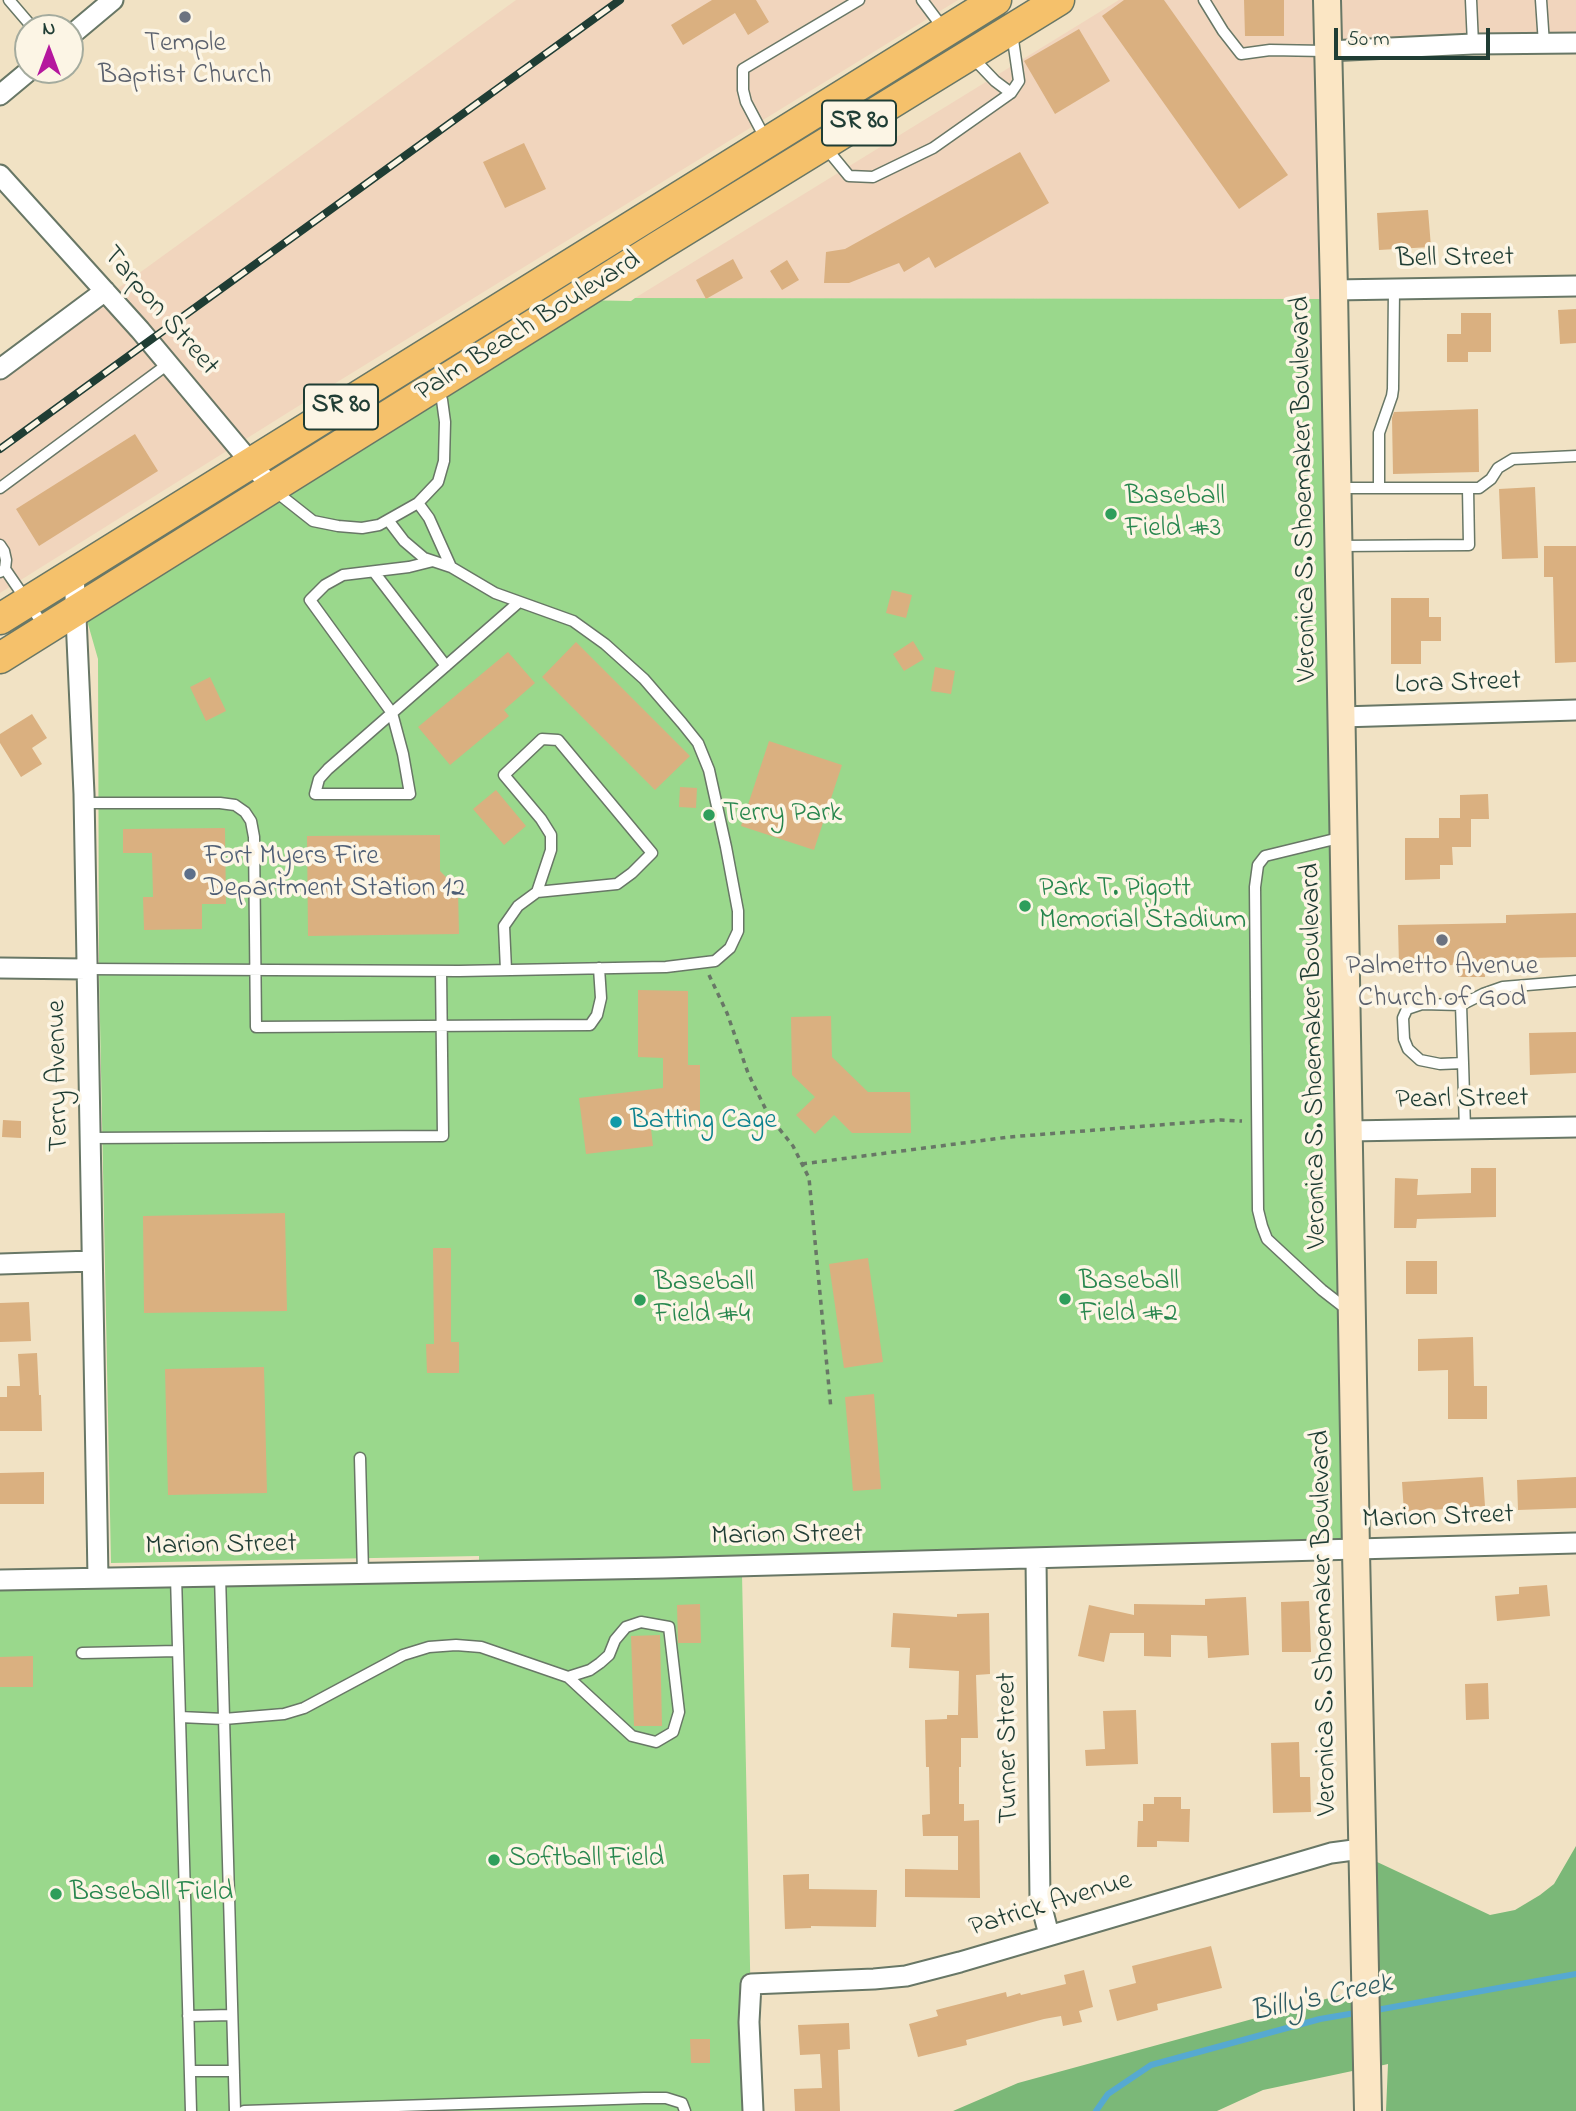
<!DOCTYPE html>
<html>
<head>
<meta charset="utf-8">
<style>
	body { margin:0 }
	#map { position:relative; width:1576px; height:2111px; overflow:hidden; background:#f1e2c4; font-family:"Indie Flower",sans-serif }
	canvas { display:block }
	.north { position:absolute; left:14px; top:14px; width:70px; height:70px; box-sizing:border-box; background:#fcf5e5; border:2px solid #a4ab9e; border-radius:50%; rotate:0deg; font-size:19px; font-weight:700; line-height:28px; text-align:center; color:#1f3d34 }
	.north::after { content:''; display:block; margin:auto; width:24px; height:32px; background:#b5179e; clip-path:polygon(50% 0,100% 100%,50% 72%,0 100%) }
	.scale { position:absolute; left:1334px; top:28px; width:156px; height:32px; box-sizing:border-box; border:4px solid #1f3d34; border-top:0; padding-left:9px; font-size:21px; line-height:24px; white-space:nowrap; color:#1f3d34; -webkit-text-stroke:5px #fcf5e5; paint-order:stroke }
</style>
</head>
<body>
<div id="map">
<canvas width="1576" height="2111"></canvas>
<div class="north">N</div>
<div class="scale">50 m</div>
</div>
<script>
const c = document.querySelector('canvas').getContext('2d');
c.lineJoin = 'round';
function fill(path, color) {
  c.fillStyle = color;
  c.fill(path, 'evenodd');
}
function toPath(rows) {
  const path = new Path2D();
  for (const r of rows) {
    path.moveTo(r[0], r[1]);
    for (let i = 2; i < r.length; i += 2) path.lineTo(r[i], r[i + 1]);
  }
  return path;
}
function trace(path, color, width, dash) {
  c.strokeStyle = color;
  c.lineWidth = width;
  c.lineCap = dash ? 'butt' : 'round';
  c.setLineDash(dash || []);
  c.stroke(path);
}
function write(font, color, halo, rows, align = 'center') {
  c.font = font + ' "Indie Flower",sans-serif';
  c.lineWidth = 7;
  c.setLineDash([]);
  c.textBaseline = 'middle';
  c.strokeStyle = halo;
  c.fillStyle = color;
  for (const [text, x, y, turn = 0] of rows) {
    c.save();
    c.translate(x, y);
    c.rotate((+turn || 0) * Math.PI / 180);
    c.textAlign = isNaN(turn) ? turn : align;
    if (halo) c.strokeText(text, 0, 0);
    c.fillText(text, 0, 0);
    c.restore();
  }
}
fill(toPath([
	[516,0,958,0,308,400,0,593,0,377,113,292],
	[1119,0,1315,0,1324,299,635,298],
	[1337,0,1576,0,1576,44,1340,48]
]), '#f1d5bd');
fill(toPath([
	[635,298,1324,299,1345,1548,479,1568,479,1556,111,1563,99,972,98,659,84,610,577,300,631,301],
	[742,1574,753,2111,0,2111,0,1587]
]), '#9ad88c');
fill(toPath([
	[1576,1846,1576,2111,1386,2111,1388,2064,1379,2066,1375,1861,1490,1915,1515,1910,1540,1895,1554,1884],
	[1355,1991,1357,2070,1263,2090,1217,2111,953,2111,1018,2083]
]), '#7bb878');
trace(toPath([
	[1371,2011,1576,1974],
	[1096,2111,1108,2094,1151,2065,1320,2019,1361,2012]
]), '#56a9d1', 6);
fill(toPath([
	[712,0,756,0,769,22,748,35,735,13,683,45,671,25],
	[1124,0,1164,0,1288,175,1239,209,1102,16],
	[1244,0,1284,0,1284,36,1245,36],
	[1079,29,1110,81,1055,114,1024,61],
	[524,143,546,189,505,208,483,162],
	[1020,152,1049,203,935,268,929,257,904,272,899,263,849,283,824,283,826,252,845,249],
	[1428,210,1431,247,1379,250,1377,213],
	[733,259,743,278,706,299,696,280],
	[787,260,799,280,782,290,770,271],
	[1576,309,1576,343,1560,344,1558,310],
	[1461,313,1491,313,1491,352,1468,352,1468,362,1447,362,1447,334,1461,334],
	[1478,409,1479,472,1393,474,1392,418,1394,412],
	[135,434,158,471,39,546,16,509],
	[1535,487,1538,558,1502,559,1499,489],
	[1544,546,1576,546,1576,662,1555,663,1553,577,1544,577],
	[892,590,912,595,906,618,886,613],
	[1391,598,1429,598,1429,617,1441,617,1441,641,1421,641,1421,664,1391,664],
	[913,641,924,659,904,671,893,654],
	[576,642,690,756,655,790,542,677],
	[508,652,535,683,504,710,509,716,450,765,418,727],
	[935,667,955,671,951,694,931,691],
	[210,677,226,711,206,721,190,687],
	[32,714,47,738,32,748,42,764,21,777,0,743,0,734],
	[769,741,842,765,814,850,741,826],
	[680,787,697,788,696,808,679,807],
	[496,790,526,826,504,845,473,809],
	[1488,794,1489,819,1471,819,1471,847,1452,847,1453,865,1440,865,1440,879,1405,880,1405,838,1439,838,1439,818,1460,818,1460,795],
	[225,828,226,904,202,904,202,929,144,930,143,897,153,897,152,853,123,853,123,829],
	[440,835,440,871,458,889,459,934,308,936,307,836],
	[1576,913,1576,957,1484,959,1485,977,1458,977,1458,965,1399,966,1398,925,1506,923,1506,915],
	[638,990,688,991,688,1065,700,1065,700,1120,650,1120,653,1146,586,1154,579,1098,663,1088,663,1058,638,1057],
	[831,1016,832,1057,868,1092,910,1092,911,1133,852,1133,834,1115,815,1134,796,1115,815,1097,792,1075,791,1017],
	[1576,1032,1576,1073,1530,1075,1529,1033],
	[3,1120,21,1121,21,1138,2,1137],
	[1471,1168,1496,1168,1496,1217,1417,1219,1416,1228,1394,1228,1395,1178,1418,1179,1417,1195,1471,1193],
	[285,1213,287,1311,144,1313,143,1216],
	[433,1248,451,1248,451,1342,459,1342,459,1373,427,1373,426,1344,434,1344],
	[868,1258,883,1362,844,1368,829,1264],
	[1406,1261,1437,1261,1437,1294,1406,1294],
	[29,1302,31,1341,0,1342,0,1303],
	[1473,1337,1474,1386,1487,1386,1487,1419,1448,1419,1448,1370,1418,1371,1418,1339],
	[37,1353,39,1395,41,1395,42,1431,0,1431,0,1397,7,1397,7,1386,20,1386,18,1354],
	[264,1367,267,1493,168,1495,165,1369],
	[874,1394,881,1489,853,1491,845,1397],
	[44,1472,44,1504,0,1504,0,1473],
	[1483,1477,1485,1506,1404,1512,1402,1482],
	[1576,1477,1576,1508,1518,1510,1517,1480],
	[1547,1585,1550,1616,1497,1621,1495,1596,1519,1594,1519,1587],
	[1246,1597,1249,1655,1208,1658,1207,1636,1171,1635,1171,1657,1144,1656,1144,1633,1110,1633,1104,1662,1078,1656,1089,1605,1134,1615,1134,1604,1205,1605,1205,1599],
	[1309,1601,1311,1652,1282,1652,1281,1602],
	[700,1604,701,1643,678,1643,677,1605],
	[893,1613,957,1617,957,1614,989,1613,990,1674,976,1675,978,1738,961,1738,961,1767,959,1767,959,1804,964,1804,964,1821,979,1820,980,1898,905,1897,905,1869,958,1870,958,1836,923,1836,922,1815,930,1814,929,1767,926,1767,925,1720,947,1719,947,1715,958,1715,959,1671,909,1668,910,1648,891,1647],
	[660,1635,662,1726,634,1726,631,1636],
	[33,1656,33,1687,0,1687,0,1657],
	[1488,1683,1489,1719,1466,1720,1465,1684],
	[1136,1710,1138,1764,1086,1766,1085,1750,1105,1749,1103,1711],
	[1299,1742,1300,1777,1310,1777,1311,1812,1273,1813,1271,1743],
	[1154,1797,1181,1797,1181,1809,1190,1809,1189,1842,1157,1841,1157,1847,1137,1847,1138,1821,1143,1821,1143,1804,1154,1804],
	[809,1874,809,1889,877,1890,876,1927,811,1926,811,1928,785,1929,783,1875],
	[1211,1946,1222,1988,1157,2004,1158,2010,1117,2021,1109,1990,1136,1983,1132,1966],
	[1084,1970,1093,2007,1079,2011,1082,2022,1063,2026,1061,2016,1044,2019,966,2040,967,2045,918,2057,909,2024,938,2016,936,2010,1006,1992,1007,1997,1020,1993,1021,1995,1066,1984,1064,1975],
	[849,2023,850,2049,838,2050,840,2111,795,2111,794,2089,822,2088,820,2054,800,2055,798,2025],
	[690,2039,710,2039,710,2063,691,2063]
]), '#dab080');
const lane = toPath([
	[9,0,33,28],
	[922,0,943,28],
	[1204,0,1223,31,1241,54,1270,50,1325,51],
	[1471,0,1473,44],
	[1541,0,1544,44],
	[973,58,995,81,1011,93],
	[765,138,746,102,743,90,743,69,859,0],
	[826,148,849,176,873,177,933,148,1011,93,1019,81,1012,33],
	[0,488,168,364],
	[1338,488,1479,488,1491,479,1498,468,1513,459,1576,456],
	[1379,488,1379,433,1392,396,1393,389,1394,289],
	[275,491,313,521,338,526,362,528,379,525,418,503,438,482,444,461,445,422,442,400,436,388],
	[418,503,429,518,451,567],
	[0,545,4,551,6,560,5,569,0,572],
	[1339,546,1469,545,1468,488],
	[433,561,409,567,343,575,325,585,310,600,392,713,403,754,410,794,315,794,319,779,328,769,392,713,519,602],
	[5,569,44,626],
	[374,572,446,666],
	[84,803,220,803,235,805,245,812,251,821,254,837,256,1027,590,1025,597,1015,601,998,599,968],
	[1343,837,1265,856,1258,865,1255,887,1258,1210,1262,1226,1267,1239,1322,1290,1349,1311],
	[86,969,459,971,666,967,715,961,730,948,738,931,738,911,726,847,709,770,698,743,682,723,644,679,605,644,573,621,495,593,451,567,424,558,404,541,388,520],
	[506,970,504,926,518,906,537,892,617,884,632,873,652,853,558,740,542,739,504,775,541,819,551,835,551,850,537,892],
	[1461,1005,1483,994,1503,987,1576,981],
	[1463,1063,1440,1064,1420,1060,1408,1049,1404,1039,1403,1018,1407,1009,1422,1004,1461,1005,1463,1063,1465,1129],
	[90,1138,443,1136,441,971],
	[360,1458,363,1573],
	[220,1575,235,2111],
	[176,1576,191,2111],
	[82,1653,178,1651],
	[180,1717,224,1719,284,1714,304,1708,403,1655,429,1647,456,1645,481,1647,568,1677,632,1736,656,1742,673,1732,679,1712,669,1627,641,1622,626,1627,615,1640,609,1655,600,1663,590,1670,568,1677],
	[188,2016,232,2015],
	[190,2071,234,2071],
	[244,2111,644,2098,666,2098,682,2103,685,2111]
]);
const street = toPath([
	[70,36,113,0],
	[1328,51,1473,44,1576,43],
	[0,95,30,70],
	[0,175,140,330,272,488],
	[1334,290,1576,286],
	[0,369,105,291],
	[74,573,84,794,98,1578],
	[1341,717,1576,710],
	[0,968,86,969],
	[1349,1131,1576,1127],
	[0,1264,92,1261],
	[1036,1559,1040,1900,1049,1935],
	[0,1580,663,1568,1576,1543],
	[753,2111,749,2022,751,1984,874,1979,906,1976,960,1962,1331,1853,1361,1849]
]);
const secondary = toPath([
	[1327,0,1334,290,1356,1551,1368,2111]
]);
const primary = toPath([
	[0,619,996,0],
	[0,658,659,246,1059,0]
]);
trace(lane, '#687766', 13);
trace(street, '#687766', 23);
trace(secondary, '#687766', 30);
trace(primary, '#687766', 33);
trace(toPath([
	[709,975,727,1013,748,1073,769,1116,793,1146,809,1178,831,1409],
	[802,1164,1009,1137,1221,1120,1242,1121]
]), '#687766', 3.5, [5, 5]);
trace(lane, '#fff', 10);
trace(street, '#fff', 19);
trace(secondary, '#fbe6c4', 26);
trace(primary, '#f5c16b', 30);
const rail = toPath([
	[0,449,620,0]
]);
trace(rail, '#1f3d34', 8);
trace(rail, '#fcf5e5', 5, [16]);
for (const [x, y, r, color] of [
	[185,17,7,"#6b7280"],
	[1111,514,7,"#2e9e5b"],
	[709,815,7,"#2e9e5b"],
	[190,874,7,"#5c6f8a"],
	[1025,906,7,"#2e9e5b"],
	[1442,940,7,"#6b7280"],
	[616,1122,7,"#0f9aa8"],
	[1065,1299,7,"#2e9e5b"],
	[640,1300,7,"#2e9e5b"],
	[494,1860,7,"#2e9e5b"],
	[56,1894,7,"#2e9e5b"]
]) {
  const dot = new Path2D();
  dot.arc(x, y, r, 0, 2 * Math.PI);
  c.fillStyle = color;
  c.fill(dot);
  trace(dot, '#fcf5e5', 2.5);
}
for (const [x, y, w] of [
	[859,123,74],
	[341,407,74]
]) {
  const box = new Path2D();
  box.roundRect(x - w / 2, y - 22.5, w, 45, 5);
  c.fillStyle = '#fcf5e5';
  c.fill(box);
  trace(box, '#1f3d34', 2);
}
write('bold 26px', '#1f3d34', null, [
	["SR 80",859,123],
	["SR 80",341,407]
]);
write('28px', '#5b616d', '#fcf5e5', [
	["Temple",185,45],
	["Baptist Church",185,77],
	["Palmetto Avenue",1442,968],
	["Church of God",1442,1000]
]);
write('28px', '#1f3d34', '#fcf5e5', [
	["Bell Street",1455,260,-1],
	["Tarpon Street",159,312,49],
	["Palm Beach Boulevard",529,328,-32],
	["Veronica S. Shoemaker Boulevard",1306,489,-91],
	["Lora Street",1458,685,-2],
	["Veronica S. Shoemaker Boulevard",1316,1056,-91],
	["Terry Avenue",60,1076,-91],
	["Pearl Street",1462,1101,-1],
	["Marion Street",1438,1519,-2],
	["Marion Street",787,1537,-1],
	["Marion Street",221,1547,-1],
	["Veronica S. Shoemaker Boulevard",1326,1623,-91],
	["Turner Street",1010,1748,-91],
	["Patrick Avenue",1051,1906,-17]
]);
write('28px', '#27864d', '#fcf5e5', [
	["Baseball",1125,498],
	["Field #3",1125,530],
	["Terry Park",723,815],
	["Park T. Pigott",1039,890],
	["Memorial Stadium",1039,922],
	["Baseball",1079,1283],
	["Field #2",1079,1315],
	["Baseball",654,1284],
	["Field #4",654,1316],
	["Softball Field",508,1860],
	["Baseball Field",70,1894]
], 'left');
write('28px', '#4e5e75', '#fcf5e5', [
	["Fort Myers Fire",204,858],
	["Department Station 12",204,890]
], 'left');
write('28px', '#0d838f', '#fcf5e5', [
	["Batting Cage",630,1122]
], 'left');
write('italic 30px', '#305d63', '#fcf5e5', [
	["Billy's Creek",1322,2000,-12]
]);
</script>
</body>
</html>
